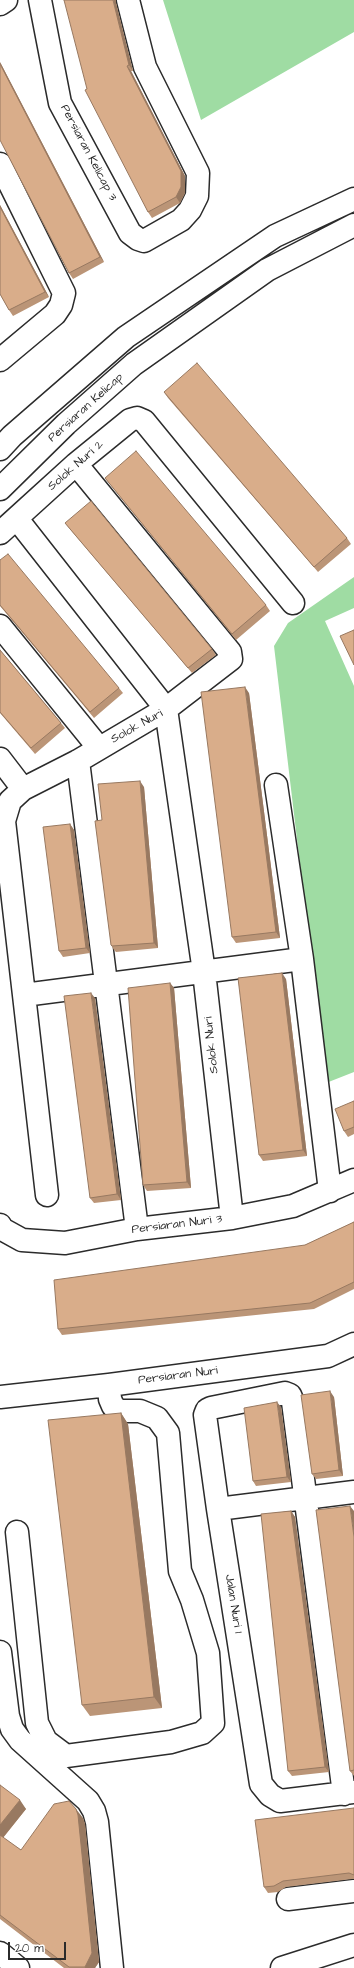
<!DOCTYPE html>
<html>
<head>
<meta charset="utf-8">
<style>
	body { margin:0 }
	#map { position:relative; width:354px; height:1968px; overflow:hidden; background:#fff; font-family:"Architects Daughter",sans-serif }
	canvas { display:block }
	.scale { position:absolute; left:8px; top:1942px; width:58px; height:18px; box-sizing:border-box; border:2px solid #2b2b2b; border-top:0; padding-left:5px; font-size:12px; line-height:14px; white-space:nowrap; color:#2b2b2b; -webkit-text-stroke:3px #fff; paint-order:stroke }
</style>
</head>
<body>
<div id="map">
<canvas width="354" height="1968"></canvas>
<div class="scale">20 m</div>
</div>
<script>
const c = document.querySelector('canvas').getContext('2d');
c.lineJoin = 'round';
function fill(path, color) {
  c.fillStyle = color;
  c.fill(path, 'evenodd');
}
function toPath(rows) {
  const path = new Path2D();
  for (const r of rows) {
    path.moveTo(r[0], r[1]);
    for (let i = 2; i < r.length; i += 2) path.lineTo(r[i], r[i + 1]);
  }
  return path;
}
function trace(path, color, width, dash) {
  c.strokeStyle = color;
  c.lineWidth = width;
  c.lineCap = dash ? 'butt' : 'round';
  c.setLineDash(dash || []);
  c.stroke(path);
}
function write(font, color, halo, rows, align = 'center') {
  c.font = font + ' "Architects Daughter",sans-serif';
  c.lineWidth = 4;
  c.setLineDash([]);
  c.textBaseline = 'middle';
  c.strokeStyle = halo;
  c.fillStyle = color;
  for (const [text, x, y, turn = 0] of rows) {
    c.save();
    c.translate(x, y);
    c.rotate((+turn || 0) * Math.PI / 180);
    c.textAlign = isNaN(turn) ? turn : align;
    if (halo) c.strokeText(text, 0, 0);
    c.fillText(text, 0, 0);
    c.restore();
  }
}
fill(toPath([
	[163,0,354,0,354,32,201,120],
	[354,577,354,608,325,621,354,686,354,1072,326,1083,274,646,288,623]
]), '#9fdca3');
const minor = toPath([
	[40,0,60,103,130,233,138,239,144,241,181,220,190,210,197,196,198,173,145,67,128,0],
	[0,4,6,0],
	[0,164,64,293,61,305,55,314,0,360],
	[0,449,12,436,126,337,275,236,354,199],
	[0,489,66,424,134,364,267,270,354,225],
	[17,519,166,709,204,972,232,1218],
	[0,533,76,464,130,420,137,418,144,421,293,603],
	[0,626,99,748],
	[0,759,23,789],
	[78,761,137,1229],
	[276,785,302,959,330,1191],
	[24,995,302,959],
	[47,1195,4,821,10,801,23,789,78,761,166,709,231,659,230,652,76,464],
	[0,1225,2,1229,22,1240,65,1243,137,1229,232,1218,293,1206,354,1180],
	[0,1397,109,1385,328,1356,354,1344],
	[218,1509,354,1492],
	[17,1532,37,1723,46,1741,66,1756,171,1742,202,1733,213,1723,208,1653,192,1600,180,1571,168,1433,157,1418,140,1411,119,1411,113,1406,110,1399,109,1385],
	[0,1652,8,1716,12,1729,20,1740,88,1801,94,1811,97,1822,112,1968],
	[344,1794,293,1402,290,1395,285,1393,211,1408,207,1410,205,1415,218,1509,261,1784,270,1795,280,1801,354,1792],
	[288,1899,354,1891],
	[0,1953,18,1968]
]);
const major = toPath([
	[282,1968,354,1945]
]);
trace(minor, '#2b2b2b', 25);
trace(major, '#2b2b2b', 25);
trace(minor, '#fff', 22);
trace(major, '#fff', 22);
fill(toPath([
	[116,3,133,71,131,71,185,176,185,193,180,203,152,218,148,212,87,89],
	[0,62,104,262,73,279,69,273],
	[0,205,49,297,13,316,9,310,0,294],
	[164,392,347,538,351,544,318,572,168,398],
	[105,478,266,605,270,611,236,640],
	[65,523,212,649,216,655,192,673,69,528],
	[0,560,119,688,123,693,94,718,0,606],
	[0,650,61,723,65,728,35,754,0,713],
	[249,693,280,938,236,943,232,937],
	[144,787,158,948,116,952,114,950,111,945,102,820],
	[70,824,74,830,90,953,63,957,59,951],
	[286,979,307,1156,263,1161,259,1155],
	[170,983,174,988,191,1188,147,1191,143,1185],
	[95,998,121,1200,94,1203,90,1198],
	[354,1101,354,1134,348,1137,344,1131],
	[354,1222,354,1289,314,1309,62,1335,58,1329,305,1245],
	[334,1397,343,1476,316,1479,312,1474],
	[281,1407,291,1482,256,1486,253,1481],
	[121,1413,128,1424,162,1708,90,1716,82,1705],
	[291,1511,295,1517,329,1772,292,1776,288,1771],
	[354,1511,354,1776,350,1771],
	[0,1785,26,1809,3,1838,21,1850,83,1818,85,1824,99,1962,95,1968,64,1968,0,1919],
	[354,1808,354,1879,352,1879,286,1887,278,1892,268,1893,264,1887]
]), '#bb9577');
fill(toPath([
	[113,0,116,0,116,3,133,71,129,65],
	[0,62,104,262,100,257,0,64],
	[127,66,131,71,185,176,185,193,180,203,176,197],
	[0,205,49,297,45,292,0,207],
	[245,687,249,693,280,938,276,932],
	[140,781,144,787,158,948,154,943],
	[70,824,74,830,90,953,86,948],
	[282,973,286,979,307,1156,303,1150],
	[170,983,174,988,191,1188,187,1182],
	[91,993,95,998,121,1200,117,1194],
	[330,1391,334,1397,343,1476,339,1470],
	[277,1402,281,1407,291,1482,287,1477],
	[121,1413,128,1424,162,1708,154,1697],
	[350,1506,354,1511,354,1537],
	[291,1511,295,1517,329,1772,325,1767],
	[20,1800,26,1809,1,1840,0,1838,0,1825],
	[76,1809,83,1818,85,1824,99,1962,95,1968,85,1968,85,1967]
]), '#987961');
const building = toPath([
	[64,0,113,0,129,65,127,66,181,171,181,187,176,197,148,212,85,90,87,89,64,0],
	[0,64,100,257,69,273,0,140,0,64],
	[0,207,45,292,9,310,0,294,0,207],
	[197,363,347,538,314,567,164,392,197,363],
	[136,451,266,605,232,634,105,478,136,451],
	[91,501,212,649,188,668,65,523,91,501],
	[8,554,119,688,90,712,0,605,0,560,8,554],
	[354,630,354,665,340,636,354,630],
	[0,650,61,723,31,748,0,712,0,650],
	[245,687,276,932,232,937,201,692,245,687],
	[140,781,154,943,112,946,111,945,95,821,102,820,98,784,140,781],
	[70,824,86,948,59,951,43,827,70,824],
	[282,973,303,1150,259,1155,238,978,282,973],
	[170,983,187,1182,143,1185,128,988,170,983],
	[91,993,117,1194,90,1198,64,996,91,993],
	[354,1101,354,1127,344,1131,335,1109,354,1101],
	[354,1222,354,1282,310,1303,58,1329,54,1280,305,1245,354,1222],
	[330,1391,339,1470,312,1474,301,1395,330,1391],
	[277,1402,287,1477,253,1481,244,1408,277,1402],
	[121,1413,154,1697,82,1705,48,1420,121,1413],
	[350,1506,354,1537,354,1770,350,1771,316,1510,350,1506],
	[291,1511,325,1767,288,1771,261,1514,291,1511],
	[0,1785,20,1800,0,1825,0,1785],
	[69,1801,76,1809,78,1815,92,1953,85,1967,69,1967,0,1915,0,1835,21,1850,54,1804,69,1801],
	[354,1808,354,1875,349,1873,283,1881,274,1886,264,1887,255,1820,354,1808]
]);
fill(building, '#d9ad8a');
trace(building, '#987961', 1);
write('12px', '#2b2b2b', '#fff', [
	["Persiaran Kelicap 3",88,153,62],
	["Persiaran Kelicap",86,408,-42],
	["Solok Nuri 2",76,466,-41],
	["Solok Nuri",137,727,-29],
	["Solok Nuri",212,1045,-96],
	["Persiaran Nuri 3",177,1225,-7],
	["Persiaran Nuri",178,1376,-7],
	["Jalan Nuri 1",233,1604,81]
]);
</script>
</body>
</html>
